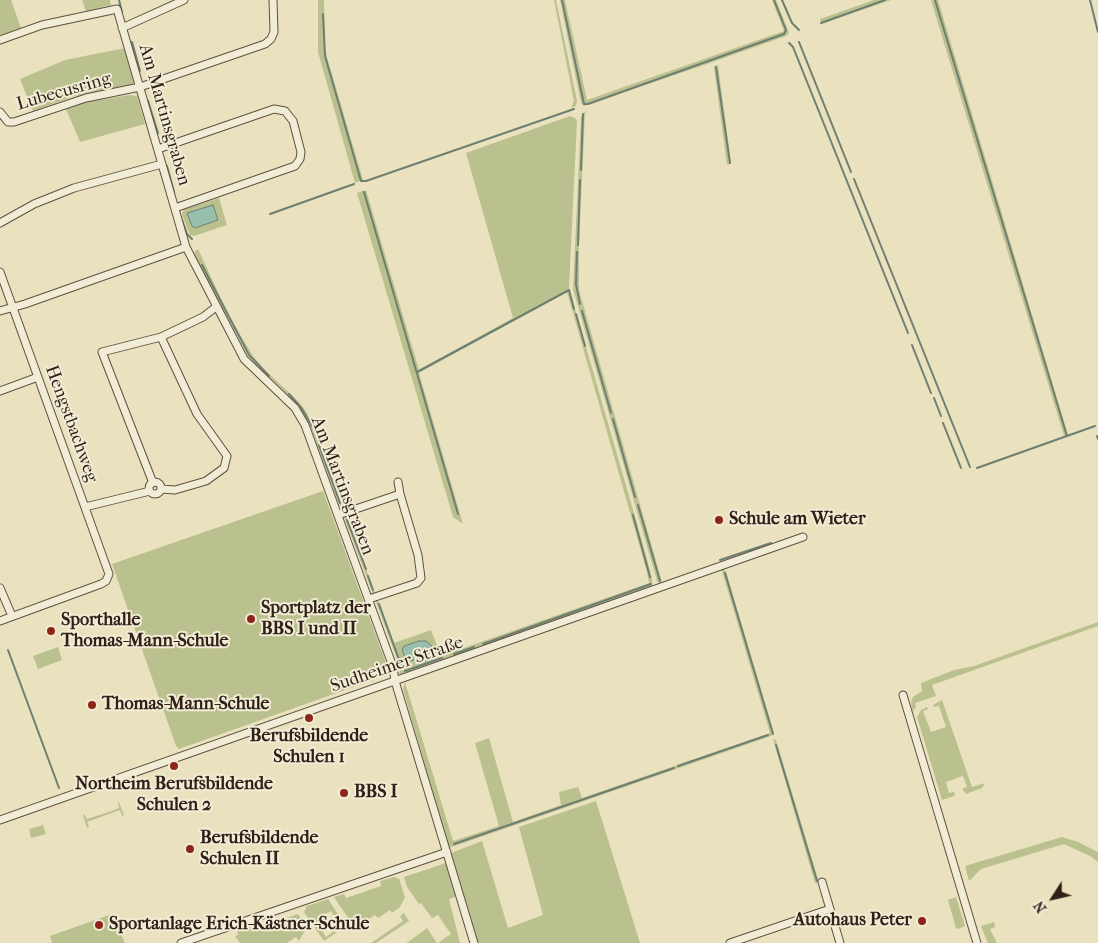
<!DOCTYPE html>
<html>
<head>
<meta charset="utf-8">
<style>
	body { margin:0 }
	#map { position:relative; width:1098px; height:943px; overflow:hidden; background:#eae1be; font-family:"IM FELL French Canon",serif }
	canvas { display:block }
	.north { position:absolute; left:1028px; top:873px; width:50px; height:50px; -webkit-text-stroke:4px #f1ecd5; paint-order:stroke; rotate:235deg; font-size:14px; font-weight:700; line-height:20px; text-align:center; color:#302018 }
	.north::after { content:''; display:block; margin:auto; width:18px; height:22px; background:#302018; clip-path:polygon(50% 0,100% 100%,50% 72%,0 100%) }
</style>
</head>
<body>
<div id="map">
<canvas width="1098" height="943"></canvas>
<div class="north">N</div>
</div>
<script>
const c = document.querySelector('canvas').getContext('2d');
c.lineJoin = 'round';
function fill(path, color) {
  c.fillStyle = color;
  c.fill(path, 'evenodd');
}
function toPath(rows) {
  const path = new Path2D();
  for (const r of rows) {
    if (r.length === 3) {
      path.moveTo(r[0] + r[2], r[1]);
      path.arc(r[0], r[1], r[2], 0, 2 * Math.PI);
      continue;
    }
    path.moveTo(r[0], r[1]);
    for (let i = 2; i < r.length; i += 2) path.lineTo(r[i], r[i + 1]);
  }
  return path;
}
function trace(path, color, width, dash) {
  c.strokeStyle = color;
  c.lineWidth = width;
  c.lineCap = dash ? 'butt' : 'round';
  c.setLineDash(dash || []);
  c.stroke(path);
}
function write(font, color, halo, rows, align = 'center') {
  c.font = font + ' "IM FELL French Canon",serif';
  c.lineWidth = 4;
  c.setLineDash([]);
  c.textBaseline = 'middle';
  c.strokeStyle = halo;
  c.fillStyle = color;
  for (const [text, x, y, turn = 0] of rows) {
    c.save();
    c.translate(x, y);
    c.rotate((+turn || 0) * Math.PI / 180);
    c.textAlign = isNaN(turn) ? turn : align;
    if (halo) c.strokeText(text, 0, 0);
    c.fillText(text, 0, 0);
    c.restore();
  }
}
fill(toPath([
	[0,0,11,0,21,28,0,36],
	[82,0,110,0,111,5,86,11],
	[318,0,324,0,325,48,327,57,363,180,355,183,318,52],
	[554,0,556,0,577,101,576,106,571,108,574,101],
	[560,0,565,0,587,100,784,31,772,0,776,0,789,33,786,36,704,65,584,106,581,103],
	[874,0,891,0,821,24,820,19],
	[931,0,938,0,1068,435,1064,436],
	[125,48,134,80,133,86,78,97,77,95,33,111,20,79,65,60],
	[718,65,731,163,727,165,714,67],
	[130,95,137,96,145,124,80,142,66,109,80,103],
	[587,111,585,114,579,244,579,290,662,582,659,583,657,581,573,289,581,117,583,113],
	[570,116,575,118,577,121,569,288,642,541,652,578,652,585,649,588,401,675,399,673,401,669,307,418,297,404,249,356,194,257,195,251,198,249,230,318,253,356,266,371,299,402,307,413,394,643,431,630,441,656,649,583,647,572,567,292,419,373,463,524,453,517,357,193,366,190,419,370,513,318,466,153],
	[219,198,227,225,194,236,190,235,182,215,183,211,185,209],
	[323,491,390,674,179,749,176,746,112,564],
	[720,569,725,570,727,575,774,733,771,736,449,848,403,689,405,682,453,841,499,826,475,743,489,738,513,822,561,805,559,792,578,787,582,798,770,733,722,571],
	[1098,622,1098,626,932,685,936,696,915,703,916,707,913,712,911,702,913,697,922,691,921,683,954,670,974,666],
	[58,647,62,660,38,669,33,656],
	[942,700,972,787,985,783,982,788,966,794,962,789,967,787,963,776,946,782,949,793,954,792,955,794,954,796,942,800,917,717,921,710,927,707,928,709,923,711,931,732,946,727,939,706,934,707,933,705],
	[773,739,776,740,819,882,815,883],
	[596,801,640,943,478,943,451,853,482,841,508,928,543,915,519,827],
	[118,802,119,802,124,815,122,816,120,810,95,819,87,822,89,827,87,828,83,815,84,814,87,819,112,811,119,808],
	[43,825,46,834,31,838,29,829],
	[1062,837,1078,842,1098,852,1098,862,1090,856,1064,844,981,869,969,881,965,866],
	[446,863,455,892,455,897,449,899,460,943,438,943,451,934,438,915,432,918,421,903,419,904,407,887,404,877],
	[394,877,399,879,405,897,400,907,392,913,390,910,378,918,375,915,355,928,334,897,344,894,346,898,381,886,380,881],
	[956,897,965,926,958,929,956,928,948,900],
	[328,899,341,919,339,920,337,917,335,917,331,911,319,917,326,926,322,931,326,937,334,931,336,933,324,941,304,912,307,906],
	[404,913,409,921,376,943,371,943,403,921,400,916],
	[112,914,125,943,52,943,50,936],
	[298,914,307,927,299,941,296,937,287,943,240,943,235,936,238,935,237,931,256,925,258,928],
	[994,922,995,927,990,929,997,943,988,943,981,926],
	[427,928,437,943,405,943,408,942]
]), '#bbc18e');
const water = toPath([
	[213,205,218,220,195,228,192,226,187,213,213,205],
	[419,641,426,641,432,646,431,651,425,656,410,661,405,658,402,650,404,646,419,641]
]);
fill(water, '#98beae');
trace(water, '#6e7f72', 1);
trace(toPath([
	[119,0,122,12],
	[562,0,584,104,588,104,784,34,786,30,774,0],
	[782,0,792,23,799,30],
	[935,0,1067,436],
	[1090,0,1098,32],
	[323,14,325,56,361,181,366,181,574,109],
	[821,23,885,0],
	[132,42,140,71],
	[799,42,851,172],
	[789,43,793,47,908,333],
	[716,67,730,163],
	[148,101,158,133],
	[167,166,174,192],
	[581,170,583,114],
	[854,179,970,467],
	[364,192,458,514],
	[270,214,354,184],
	[182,220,187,234,192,239],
	[578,245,580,180],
	[577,252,576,284,580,304],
	[202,265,249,355,269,376],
	[582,311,611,413],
	[576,314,585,346],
	[912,345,931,393],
	[417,372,569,290,574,309],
	[289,394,302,409,312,426],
	[934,398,941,416],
	[613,419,635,497],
	[943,423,961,468],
	[1097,436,1098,439],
	[319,445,340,503],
	[977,468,1095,426],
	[638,505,660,581],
	[633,515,650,577],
	[347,520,366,569],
	[720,560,771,543],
	[725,573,773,734],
	[368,576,373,590],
	[379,604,402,668],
	[483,644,651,584],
	[8,650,59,788],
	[454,654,474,647],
	[405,671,442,658],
	[776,745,817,881],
	[678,766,768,735],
	[454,844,674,768]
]), '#6e7f72', 2);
const minor = toPath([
	[122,28,184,0],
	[0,40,42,25,117,9,186,247,244,359,295,408,305,425,393,667,395,681,474,943],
	[0,112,8,122,14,122,86,98,140,87,265,44,271,39,274,32,273,0],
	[158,149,274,109,285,111,293,121,301,152,300,159,295,166,175,208],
	[0,223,34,204,74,188,162,164],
	[0,272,109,574,106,581,101,584,0,621],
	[0,311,25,304,186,247],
	[0,391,38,377],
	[398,482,400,494],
	[155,488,6],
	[153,483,102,352,161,337,203,317,216,307],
	[161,489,175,490,206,481,224,468,227,456,197,414,161,337],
	[85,507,150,491],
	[338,515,400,494,418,555,421,578,417,583,369,599],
	[0,588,12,616],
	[903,695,977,943],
	[0,820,803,537],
	[822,882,840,943],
	[181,943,447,852],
	[730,943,830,909]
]);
trace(minor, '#5e5042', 9);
trace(minor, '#f1ecd5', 7);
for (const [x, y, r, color] of [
	[719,520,5,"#8f2418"],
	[251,619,5,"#8f2418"],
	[51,631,5,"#8f2418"],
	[92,705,5,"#8f2418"],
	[309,718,5,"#8f2418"],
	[174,766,5,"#8f2418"],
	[344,793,5,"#8f2418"],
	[190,849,5,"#8f2418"],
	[922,921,5,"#8f2418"],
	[99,925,5,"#8f2418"]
]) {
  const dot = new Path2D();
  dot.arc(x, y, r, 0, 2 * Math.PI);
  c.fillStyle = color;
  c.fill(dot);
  trace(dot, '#f1ecd5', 2);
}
write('18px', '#302018', '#f1ecd5', [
	["Lubecusring",64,92,-16],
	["Am Martinsgraben",164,115,74],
	["Hengstbachweg",71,424,70],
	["Am Martinsgraben",342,486,69],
	["Sudheimer Straße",397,665,-19]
]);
write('bold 18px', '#302018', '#f1ecd5', [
	["Schule am Wieter",729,520],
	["Sportplatz der",261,609],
	["BBS I und II",261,630],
	["Sporthalle",61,621],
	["Thomas-Mann-Schule",61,642],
	["Thomas-Mann-Schule",102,705],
	["Berufsbildende",309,737,"center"],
	["Schulen 1",309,758,"center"],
	["Northeim Berufsbildende",174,785,"center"],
	["Schulen 2",174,806,"center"],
	["BBS I",354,793],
	["Berufsbildende",200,839],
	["Schulen II",200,860],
	["Autohaus Peter",912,921,"right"],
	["Sportanlage Erich-Kästner-Schule",109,925]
], 'left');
</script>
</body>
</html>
